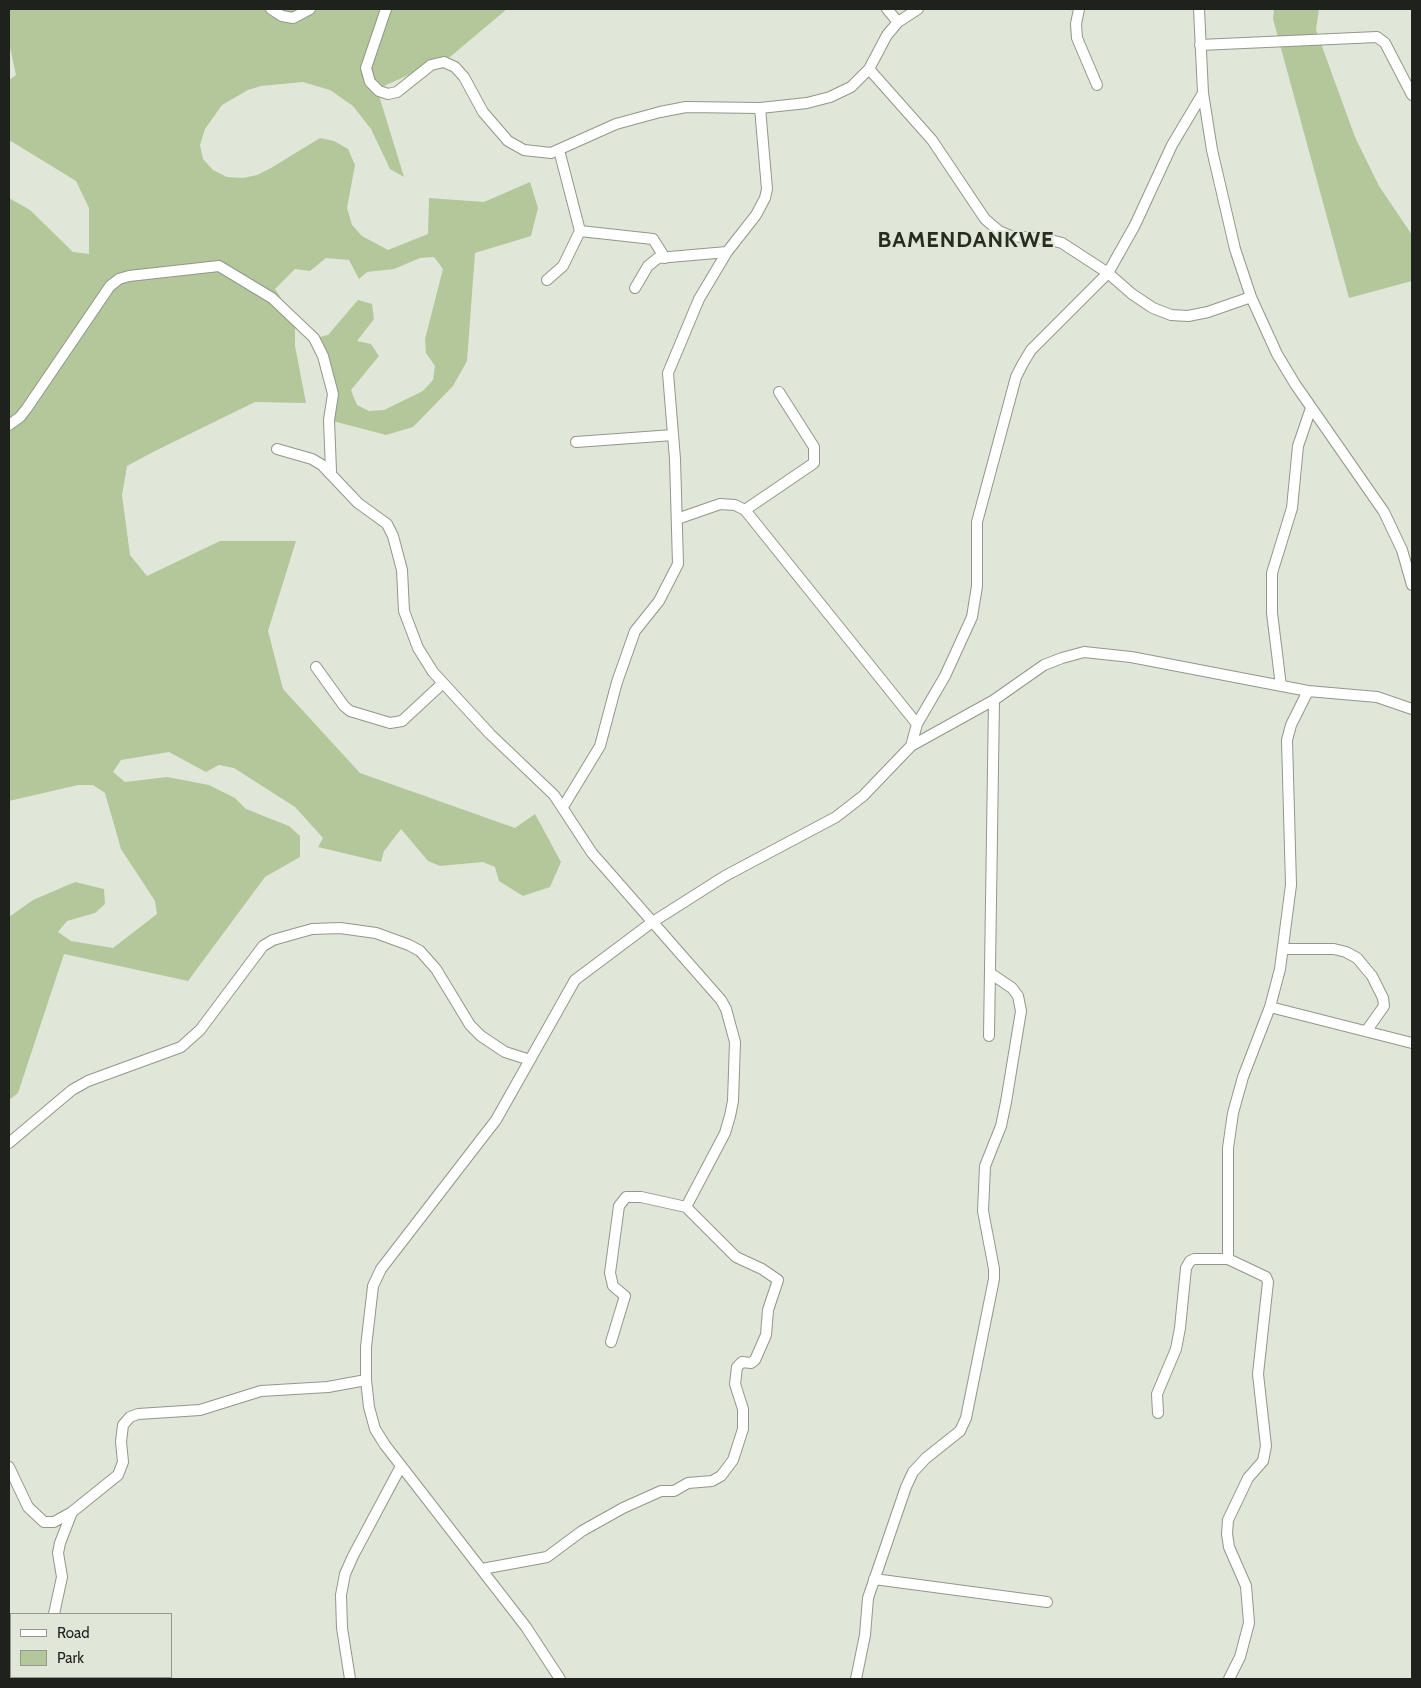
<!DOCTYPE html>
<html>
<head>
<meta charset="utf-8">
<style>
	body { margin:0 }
	#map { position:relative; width:1421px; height:1688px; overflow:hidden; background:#e0e7d9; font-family:Cabin,sans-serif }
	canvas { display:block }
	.frame { position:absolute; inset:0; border:10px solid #1f211c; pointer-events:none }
	.legend { position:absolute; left:10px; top:1613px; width:162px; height:65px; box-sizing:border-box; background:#e0e7d9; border:1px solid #93988d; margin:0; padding:6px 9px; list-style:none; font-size:15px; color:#1f211c }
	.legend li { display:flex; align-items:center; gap:10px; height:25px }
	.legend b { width:25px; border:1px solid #93988d }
</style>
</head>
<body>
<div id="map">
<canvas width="1421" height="1688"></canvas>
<div class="frame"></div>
<ul class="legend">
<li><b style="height:6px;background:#fff"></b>Road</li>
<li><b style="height:14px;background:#b3c79b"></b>Park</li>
</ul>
</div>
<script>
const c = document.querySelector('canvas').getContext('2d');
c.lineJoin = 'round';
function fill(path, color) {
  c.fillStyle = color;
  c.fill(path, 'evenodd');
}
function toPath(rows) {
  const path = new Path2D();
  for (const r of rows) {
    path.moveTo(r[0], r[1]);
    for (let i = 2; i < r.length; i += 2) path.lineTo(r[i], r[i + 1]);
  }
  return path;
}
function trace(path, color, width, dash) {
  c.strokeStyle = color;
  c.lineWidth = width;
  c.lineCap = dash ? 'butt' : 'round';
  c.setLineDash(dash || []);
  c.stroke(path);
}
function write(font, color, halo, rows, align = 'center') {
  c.font = font + ' Cabin,sans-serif';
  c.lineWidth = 4.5;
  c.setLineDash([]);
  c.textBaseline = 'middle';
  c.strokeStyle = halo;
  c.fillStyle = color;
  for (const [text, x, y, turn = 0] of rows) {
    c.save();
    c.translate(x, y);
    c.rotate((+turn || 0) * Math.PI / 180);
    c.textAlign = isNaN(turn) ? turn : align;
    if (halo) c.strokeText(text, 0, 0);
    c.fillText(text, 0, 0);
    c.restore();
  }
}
fill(toPath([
	[9,9,507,9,444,62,431,65,377,89,404,177,390,169,371,129,353,106,330,90,303,82,261,86,248,90,222,105,205,129,200,145,203,159,213,170,227,177,243,178,257,175,271,168,320,138,334,141,348,149,355,165,347,208,352,225,362,236,388,250,428,234,429,198,484,202,530,182,538,208,531,236,475,253,467,361,453,386,413,427,386,435,329,420,333,394,314,338,328,335,358,300,372,304,374,319,357,341,371,344,379,356,351,390,357,405,369,411,384,410,423,391,433,380,435,366,426,353,425,339,443,269,434,257,420,258,394,269,367,272,359,279,349,260,326,258,310,271,295,269,275,289,295,319,295,346,306,403,255,402,153,452,127,466,122,495,130,555,147,576,220,541,296,541,268,631,283,689,360,773,515,828,535,814,561,862,550,887,523,896,499,881,495,867,483,862,440,866,428,861,401,829,384,851,381,862,318,847,323,838,295,807,234,768,219,765,206,772,169,752,121,760,113,772,125,782,167,777,209,785,235,798,246,809,289,826,300,836,300,857,265,877,188,981,64,954,18,1093,9,1100,9,917,33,900,75,882,104,889,105,904,95,913,67,921,58,932,71,941,113,948,157,914,155,901,121,849,105,793,93,785,78,785,9,801,9,198,30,210,73,252,89,254,89,208,76,181,9,140,9,80,16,75,9,43],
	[1274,9,1319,9,1316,30,1355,137,1379,186,1412,235,1412,281,1349,298,1273,19]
]), '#b3c79b');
const minor = toPath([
	[271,9,282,16,293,18,310,9],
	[386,9,366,68,370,82,379,91,388,94,397,92,431,65,444,62,455,67,464,77,483,112,508,141,524,150,551,153,616,124,660,112,686,107,760,108,807,103,830,97,851,87,869,69,887,35,898,22,918,9],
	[887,9,898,22],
	[1079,9,1076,24,1077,38,1097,85],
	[1199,9,1203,93,1212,150,1235,249,1251,297,1277,354,1295,384,1384,512,1402,550,1412,585],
	[1200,45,1377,37,1385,43,1412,95],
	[869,69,932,140,985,219,999,231,1011,236,1047,239,1062,243,1108,273,1132,294,1153,308,1171,315,1188,316,1208,312,1251,297],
	[580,231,653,239,665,258],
	[547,280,563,266,580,231,559,150],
	[635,288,648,266,658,258,727,252],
	[9,425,20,417,27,408,110,286,119,279,129,276,219,266,272,298,314,338,323,356,333,394,329,420,331,471],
	[576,442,673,435],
	[277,449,312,459,322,465,358,503,387,524,393,536,402,570,404,611,418,648,433,672,490,734,554,795,592,853,721,1000,726,1009,735,1042,733,1101,730,1116,725,1133,686,1207],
	[745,510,814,463,814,447,779,392],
	[677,519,720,504,735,505,745,510,917,724,911,746],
	[316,667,344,706,350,711,390,723,402,721,443,683],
	[1281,686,1272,613,1272,573,1292,508,1298,446,1311,408],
	[917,724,945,676,972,617,977,586,977,522,1016,377,1022,365,1031,350,1108,273,1135,225,1172,145,1203,93],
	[563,807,600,746,617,682,635,631,659,601,678,564,675,459,668,373,699,299,727,252,756,215,765,198,767,189,760,108],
	[1283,949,1334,949,1346,952,1357,958,1372,976,1383,998,1384,1006,1367,1030],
	[1270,1007,1412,1043],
	[989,1036,994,700],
	[9,1143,72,1090,88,1081,181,1047,200,1030,263,946,273,940,312,929,340,928,376,933,409,945,420,951,436,969,470,1025,481,1036,505,1052,530,1060],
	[1228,1259,1228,1148,1233,1113,1243,1077,1270,1007,1280,969,1291,885,1287,740,1291,725,1308,691],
	[1158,1413,1157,1394,1176,1349,1180,1328,1186,1268,1190,1261,1194,1259,1228,1259,1266,1277,1268,1282,1258,1374,1266,1446,1263,1461,1248,1478,1228,1520,1227,1534,1229,1547,1246,1586,1249,1623,1240,1657,1229,1679],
	[9,1467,28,1507,44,1522,54,1522,72,1512,118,1475,123,1462,121,1442,123,1425,130,1417,138,1414,200,1410,261,1391,328,1387,366,1380],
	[482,1569,547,1557,582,1531,623,1508,661,1491,674,1491,688,1483,712,1481,721,1476,733,1460,743,1429,743,1409,735,1384,737,1367,742,1362,751,1363,755,1360,766,1335,768,1310,778,1280,762,1269,736,1257,686,1207,641,1197,626,1197,619,1206,610,1273,613,1286,625,1296,611,1342],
	[874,1579,1047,1602],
	[54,1614,62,1577,58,1553,60,1543,72,1512],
	[9,1678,11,1677],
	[350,1679,342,1628,341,1595,345,1574,353,1556,401,1466],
	[560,1679,526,1627,385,1445,375,1429,369,1407,366,1380,366,1347,373,1286,381,1269,496,1120,575,980,651,923,725,876,836,817,863,796,911,746,994,700,1044,665,1062,658,1084,652,1131,657,1308,691,1377,697,1412,709],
	[856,1679,865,1635,868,1598,906,1487,913,1472,926,1458,960,1431,966,1418,994,1279,994,1269,983,1211,985,1166,1001,1126,1006,1102,1021,1011,1018,996,1012,988,990,973]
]);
trace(minor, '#91978a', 12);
trace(minor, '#fff', 10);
c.letterSpacing = '1px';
write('bold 22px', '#282d22', '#e0e7d9', [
	["BAMENDANKWE",966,241]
]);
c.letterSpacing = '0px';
</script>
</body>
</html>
